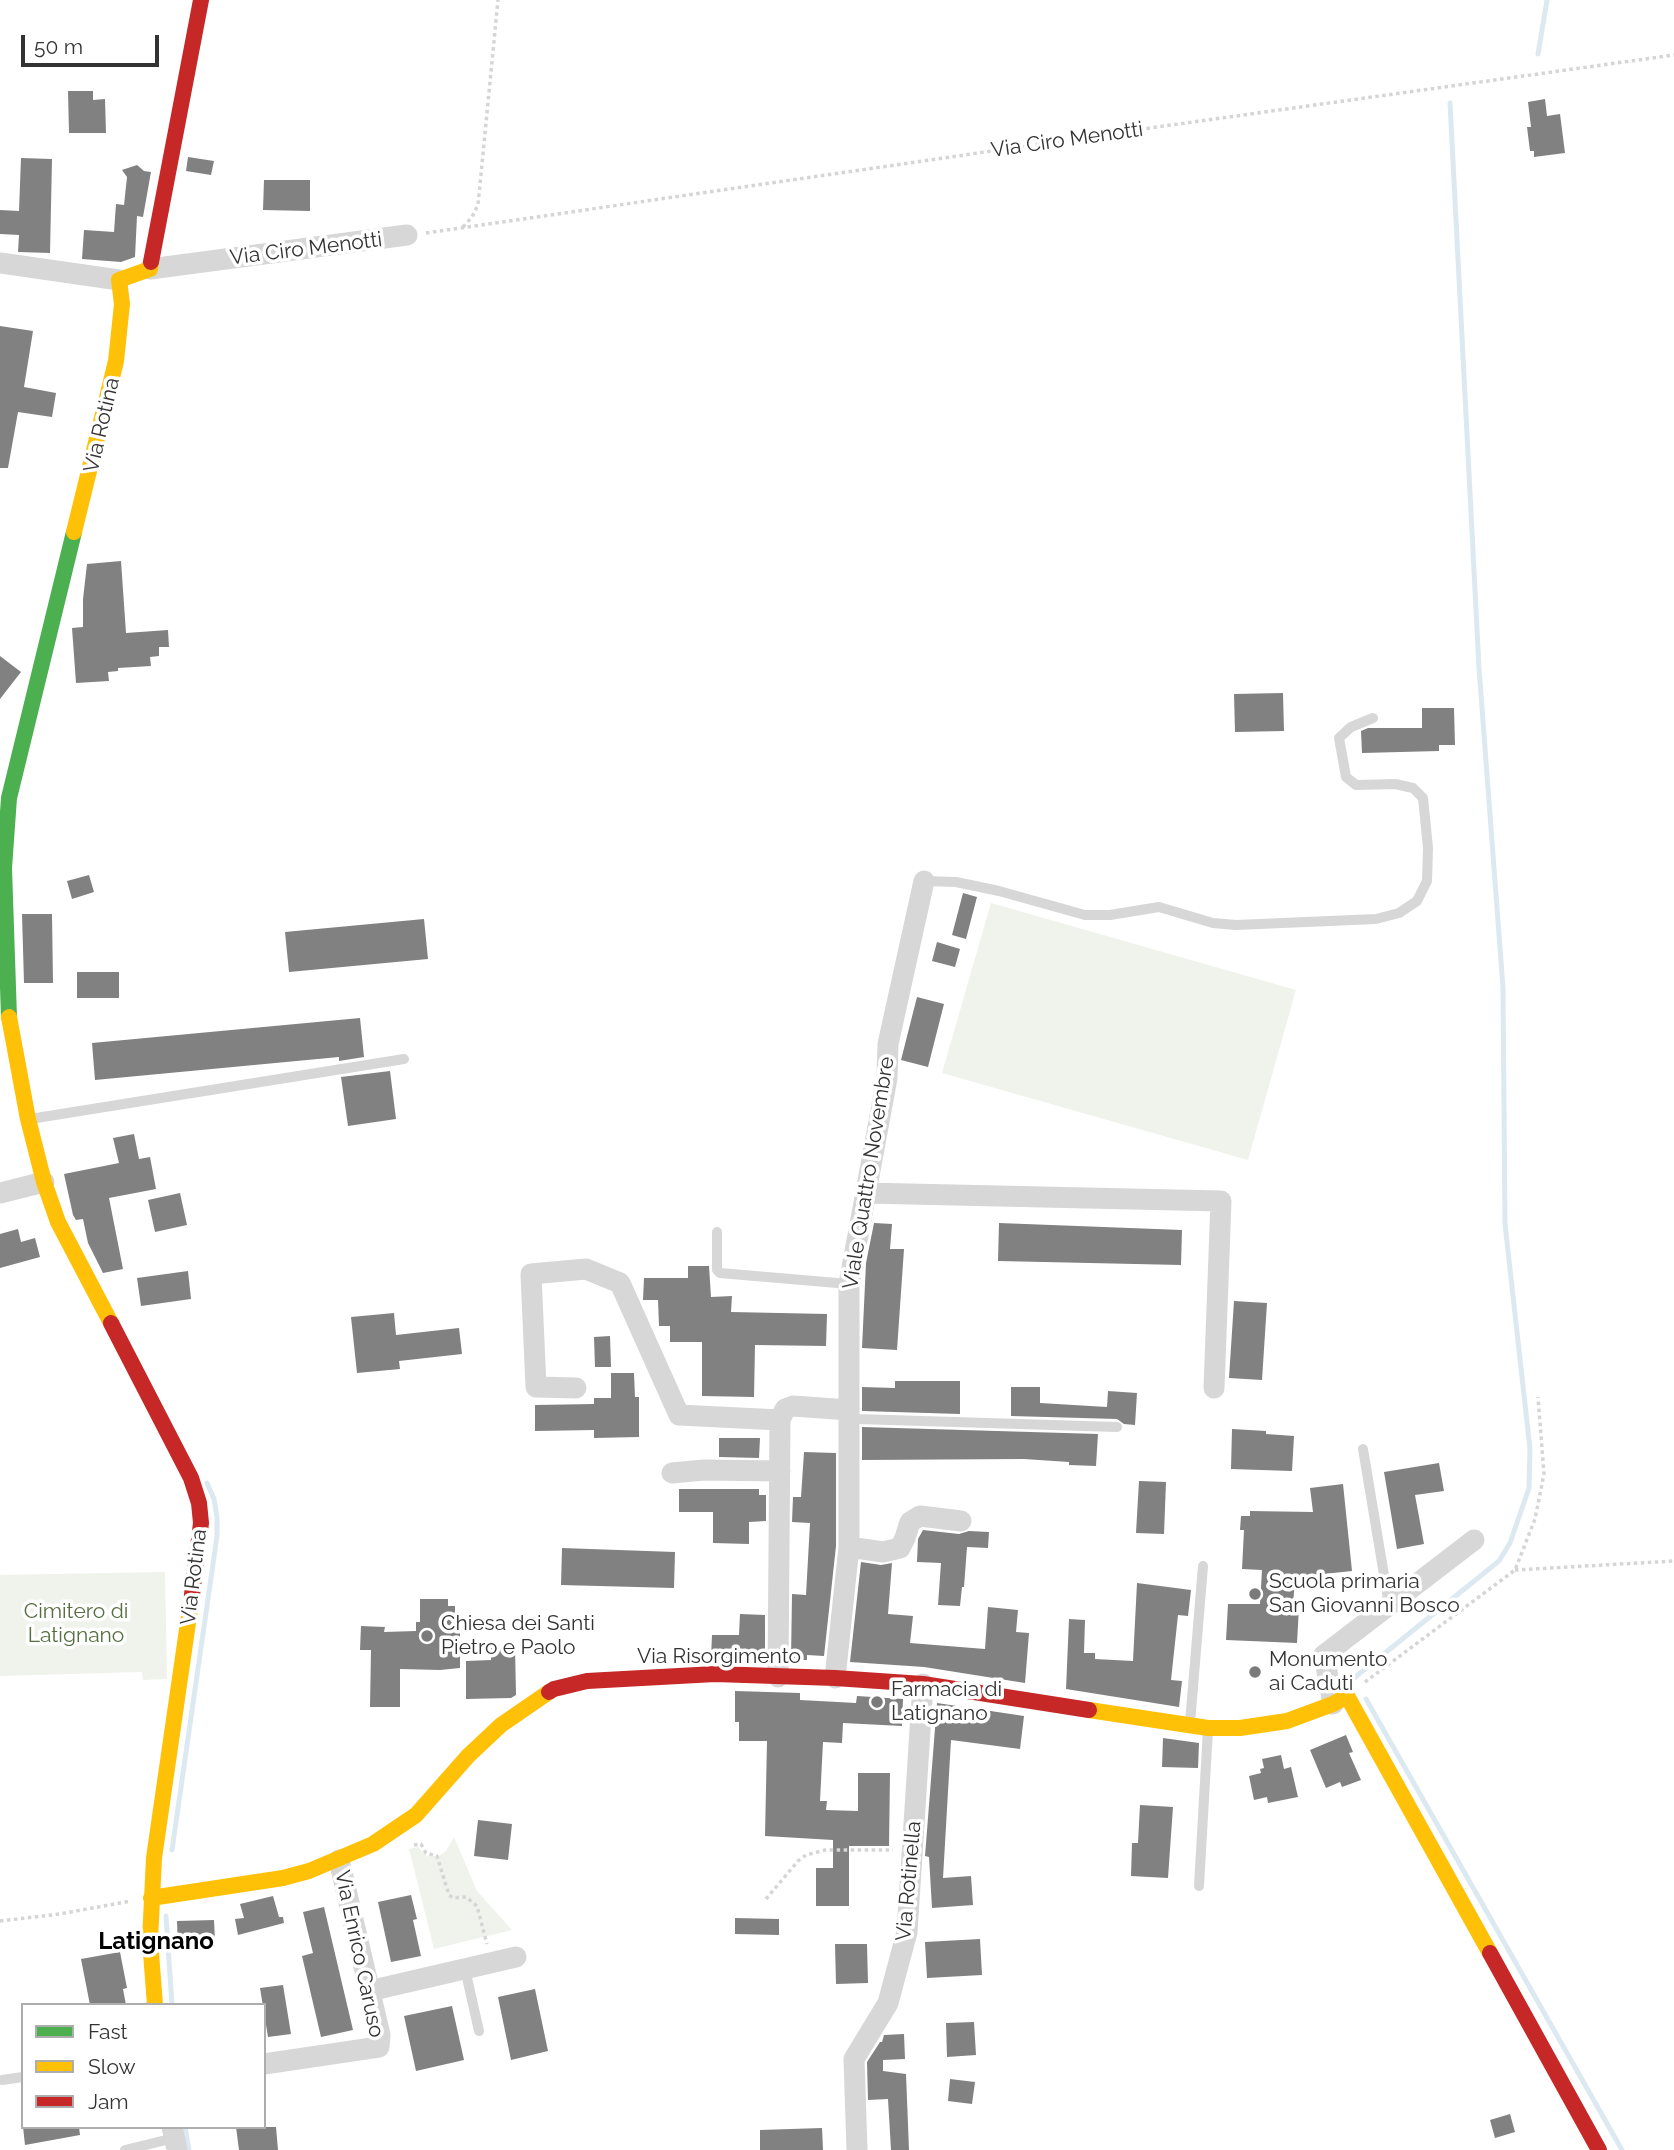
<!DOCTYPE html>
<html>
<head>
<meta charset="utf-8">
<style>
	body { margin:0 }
	#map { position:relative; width:1674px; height:2150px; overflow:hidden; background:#fff; font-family:Raleway,sans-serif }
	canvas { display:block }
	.legend { position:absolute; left:21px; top:2003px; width:245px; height:126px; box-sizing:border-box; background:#fff; border:2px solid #adadad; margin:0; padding:9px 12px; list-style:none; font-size:21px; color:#333 }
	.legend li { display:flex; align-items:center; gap:14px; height:35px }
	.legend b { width:35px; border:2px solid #adadad }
	.scale { position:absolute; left:21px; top:35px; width:138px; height:32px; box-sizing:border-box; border:4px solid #333; border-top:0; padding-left:9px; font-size:21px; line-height:24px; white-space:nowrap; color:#333; -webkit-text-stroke:5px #fff; paint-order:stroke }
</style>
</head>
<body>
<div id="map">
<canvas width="1674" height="2150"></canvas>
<ul class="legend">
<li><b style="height:9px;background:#4caf50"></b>Fast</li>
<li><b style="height:9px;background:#ffc107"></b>Slow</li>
<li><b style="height:9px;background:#c62828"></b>Jam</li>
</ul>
<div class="scale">50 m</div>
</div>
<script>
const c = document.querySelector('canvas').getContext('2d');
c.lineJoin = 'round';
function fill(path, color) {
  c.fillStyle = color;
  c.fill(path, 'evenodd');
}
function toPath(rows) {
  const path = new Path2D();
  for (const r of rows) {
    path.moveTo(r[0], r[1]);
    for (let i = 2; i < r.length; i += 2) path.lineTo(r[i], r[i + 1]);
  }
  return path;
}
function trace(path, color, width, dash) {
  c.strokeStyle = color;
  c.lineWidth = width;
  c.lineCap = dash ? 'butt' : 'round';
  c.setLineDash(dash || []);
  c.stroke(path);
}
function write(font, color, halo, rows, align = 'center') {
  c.font = font + ' Raleway,sans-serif';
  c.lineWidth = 7;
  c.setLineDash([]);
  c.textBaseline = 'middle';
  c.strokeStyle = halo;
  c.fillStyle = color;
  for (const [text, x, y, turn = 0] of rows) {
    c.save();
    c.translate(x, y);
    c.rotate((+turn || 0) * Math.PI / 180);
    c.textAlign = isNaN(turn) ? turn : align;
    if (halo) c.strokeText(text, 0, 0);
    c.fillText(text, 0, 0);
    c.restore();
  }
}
fill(toPath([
	[991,903,1296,990,1248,1160,942,1073],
	[165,1572,167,1679,143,1680,142,1672,0,1676,0,1575],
	[454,1837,477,1891,512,1930,434,1949,409,1849,418,1847,427,1856,439,1856,446,1851]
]), '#f0f3ec');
trace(toPath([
	[1538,54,1547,0],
	[1354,1678,1499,1561,1510,1543,1529,1488,1530,1449,1505,1224,1503,988,1479,668,1450,103],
	[1366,1699,1622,2150],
	[172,1850,217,1536,217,1517,214,1499,207,1483],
	[166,1916,172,2005],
	[185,2127,189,2150]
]), '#dce9f1', 5);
fill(toPath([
	[68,91,93,91,93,100,105,99,106,133,69,133],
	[1545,99,1547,116,1560,114,1565,153,1534,157,1534,151,1530,151,1527,127,1531,127,1528,102],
	[188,157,214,161,211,175,186,171],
	[21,158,52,159,50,253,18,252,19,235,0,234,0,210,19,211],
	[137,165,144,171,151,172,143,217,137,216,135,257,121,262,82,259,84,230,114,232,116,204,124,205,127,177,122,170],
	[264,180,310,180,310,211,263,210],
	[0,326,33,331,24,387,56,393,52,417,18,412,8,468,0,468],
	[121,561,126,633,168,630,169,647,159,647,159,656,150,657,151,666,118,668,118,671,108,672,109,681,76,683,72,628,83,627,83,599,87,564],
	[0,656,21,672,0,699],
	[1283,693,1284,731,1235,732,1234,694],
	[1422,708,1454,708,1455,745,1439,745,1439,751,1362,753,1361,731,1368,728,1422,728],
	[89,875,94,892,72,899,67,881],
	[963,893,977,897,966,939,952,935],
	[22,914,52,914,53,983,24,983],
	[424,919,428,959,289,972,285,932],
	[937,942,960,949,955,967,932,961],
	[77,972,119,972,119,998,77,998],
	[917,997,944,1004,928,1067,901,1060],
	[360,1018,364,1057,339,1061,339,1057,95,1080,92,1043],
	[390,1071,396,1119,348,1126,341,1077],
	[134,1134,139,1159,150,1157,156,1189,109,1198,123,1269,103,1273,88,1243,83,1219,76,1220,73,1215,64,1174,119,1163,113,1138],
	[180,1193,187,1225,155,1232,148,1200],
	[874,1223,892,1224,890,1249,904,1249,897,1350,862,1348,866,1263],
	[999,1223,1182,1230,1181,1265,998,1261],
	[18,1229,21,1242,35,1238,40,1257,0,1268,0,1234],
	[688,1266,709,1266,711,1297,732,1296,731,1312,827,1314,826,1346,755,1345,754,1397,702,1396,702,1342,670,1342,670,1326,659,1326,658,1300,643,1300,644,1278,688,1278],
	[188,1271,191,1299,141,1306,137,1278],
	[1234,1301,1267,1303,1262,1380,1229,1378],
	[394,1313,396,1335,459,1328,462,1354,399,1361,400,1369,357,1373,351,1317],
	[610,1336,611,1367,595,1367,594,1337],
	[611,1373,634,1373,635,1397,639,1397,639,1437,594,1438,594,1430,535,1431,535,1405,594,1404,594,1398,611,1398],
	[895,1381,960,1381,960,1414,862,1411,862,1387,895,1388],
	[1011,1387,1040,1387,1040,1403,1107,1407,1108,1391,1137,1393,1135,1425,1124,1424,1117,1419,1011,1416],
	[862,1427,1098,1434,1096,1466,1069,1465,1069,1462,1024,1459,862,1460],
	[1232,1429,1266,1431,1266,1434,1294,1436,1292,1471,1231,1469],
	[719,1438,760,1438,759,1458,719,1457],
	[804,1452,836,1453,836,1546,824,1656,807,1655,807,1660,791,1660,792,1594,806,1595,810,1523,792,1522,793,1497,801,1497],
	[1439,1463,1444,1491,1415,1495,1424,1544,1397,1549,1384,1472],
	[1139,1481,1166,1482,1164,1534,1136,1533],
	[1343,1484,1352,1571,1295,1577,1293,1607,1299,1607,1297,1643,1226,1640,1228,1604,1260,1604,1262,1570,1242,1569,1244,1530,1240,1530,1241,1516,1250,1516,1250,1511,1313,1512,1310,1488],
	[679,1489,759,1489,759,1495,766,1495,766,1521,749,1522,749,1544,713,1543,713,1512,679,1512],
	[923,1530,959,1534,969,1531,989,1532,988,1548,967,1547,964,1587,962,1587,960,1606,938,1605,941,1563,917,1562,918,1539],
	[562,1548,675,1552,674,1588,561,1585],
	[861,1562,881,1565,892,1563,888,1614,913,1616,910,1643,985,1649,988,1607,1018,1610,1016,1632,1029,1633,1025,1683,924,1667,850,1662],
	[1137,1583,1191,1590,1188,1616,1178,1615,1171,1680,1182,1681,1179,1707,1066,1689,1069,1619,1085,1620,1084,1653,1095,1653,1095,1659,1133,1661],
	[420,1599,448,1599,448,1606,455,1606,455,1612,460,1612,460,1668,440,1670,400,1669,400,1707,370,1707,371,1650,360,1650,361,1626,385,1627,384,1632,416,1631,416,1622,420,1622],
	[740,1614,765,1615,765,1659,711,1658,712,1635,739,1635],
	[491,1648,515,1648,516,1695,511,1698,466,1699,466,1661,491,1660],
	[735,1691,800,1693,800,1700,856,1703,857,1696,903,1699,902,1726,843,1723,842,1743,823,1742,820,1801,827,1801,826,1810,858,1811,858,1773,890,1773,889,1846,849,1846,849,1906,816,1906,816,1868,833,1868,833,1840,765,1836,767,1741,739,1741,739,1722,735,1722],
	[937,1703,1024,1716,1020,1749,951,1740,943,1878,971,1876,973,1905,932,1908,929,1857,925,1856],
	[1346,1735,1353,1752,1349,1753,1361,1780,1342,1787,1340,1782,1326,1788,1310,1750],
	[1163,1738,1199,1743,1198,1768,1162,1767],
	[1281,1755,1284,1769,1291,1767,1298,1797,1268,1803,1267,1797,1254,1800,1249,1776,1261,1773,1260,1769,1264,1768,1262,1759],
	[1140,1805,1173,1807,1168,1878,1131,1876,1132,1843,1138,1843],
	[478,1820,512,1824,508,1860,474,1856],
	[411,1895,417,1919,413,1920,421,1956,391,1962,378,1902],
	[273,1896,279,1917,283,1917,284,1923,238,1935,235,1919,244,1918,240,1904],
	[324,1907,353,2030,321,2037,302,1956,313,1953,303,1912],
	[735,1918,779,1919,779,1935,735,1934],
	[214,1920,215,1942,178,1952,177,1921],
	[980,1939,982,1975,927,1978,925,1942],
	[835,1944,867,1944,868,1983,836,1984],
	[120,1952,127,1988,123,1989,126,2005,90,2005,81,1959],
	[283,1985,291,2034,268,2037,260,1988],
	[535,1989,548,2051,511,2060,498,1997],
	[452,2006,464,2060,416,2071,404,2016],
	[974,2022,976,2055,947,2057,946,2023],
	[904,2034,905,2059,883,2060,883,2071,906,2074,909,2150,891,2150,888,2099,868,2100,867,2062,880,2042,882,2042,884,2035],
	[950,2079,975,2082,972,2104,948,2101],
	[1510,2114,1515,2132,1495,2138,1490,2120],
	[23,2127,79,2127,80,2135,25,2145],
	[236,2127,276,2127,278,2150,239,2150],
	[822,2128,823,2150,760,2150,760,2130]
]), '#818181');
trace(toPath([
	[463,227,472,217,478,205,498,0],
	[426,233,1157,127,1674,55],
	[1515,1570,1674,1561],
	[1365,1682,1515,1570,1535,1519,1544,1474,1538,1397],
	[414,1845,421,1844,426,1853,437,1856,449,1895,453,1898,466,1897,477,1906,487,1944],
	[766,1899,798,1861,806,1855,825,1850,893,1850],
	[0,1921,60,1914,131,1901]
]), '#d5d5d5', 3.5, [3.5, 3.5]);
trace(toPath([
	[924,881,956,882,999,891,1085,915,1110,915,1159,907,1213,923,1236,925,1376,919,1399,913,1417,901,1427,881,1428,848,1423,798,1413,788,1395,784,1356,785,1346,777,1339,738,1351,727,1373,718],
	[30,1119,404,1059],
	[717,1232,717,1270,720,1273,849,1284],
	[851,1412,857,1419,1117,1427],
	[1363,1449,1389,1605],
	[1190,1723,1203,1566],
	[1199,1886,1208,1729],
	[465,1969,479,2031],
	[2,2080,23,2077],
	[125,2150,174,2138]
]), '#d7d7d7', 10);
trace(toPath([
	[0,263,119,280],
	[150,269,407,235],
	[0,1193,44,1182],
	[865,1193,1221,1201,1214,1388],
	[576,1388,536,1387,531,1274,586,1269,620,1283,679,1415,780,1420],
	[672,1473,704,1470,780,1471],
	[849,1547,883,1552,900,1548,905,1538,910,1522,920,1516,961,1521],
	[778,1677,780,1420,785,1409,793,1406,849,1410],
	[835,1678,849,1547,849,1284,887,1078,888,1044,924,881],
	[1333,1704,1324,1655,1474,1540],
	[369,1991,516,1957],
	[264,2064,379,2047,380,2035,339,1860],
	[172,2127,177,2150],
	[857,2150,854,2059,888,2003,907,1932,923,1684]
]), '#d7d7d7', 21);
trace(toPath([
	[9,1017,4,868,9,798,74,532]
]), '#4caf50', 16);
trace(toPath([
	[74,532,116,361,122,304,119,280,150,269,151,262],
	[9,1017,28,1119,44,1182,58,1222,111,1323],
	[1089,1710,1208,1728,1240,1728,1287,1721,1333,1704,1347,1696,1490,1953],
	[151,1898,283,1878,309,1871,373,1844,416,1815,468,1756,501,1725,549,1692],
	[155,2005,150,1940,154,1858,192,1595]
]), '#ffc107', 16);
trace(toPath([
	[151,262,201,0],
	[111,1323,191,1478,199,1503,201,1523,192,1595],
	[549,1692,554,1689,587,1681,715,1674,835,1678,923,1684,1089,1710],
	[1490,1953,1599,2150]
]), '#c62828', 16);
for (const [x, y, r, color] of [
	[1255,1594,7,"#7a7a7a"],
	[427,1636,7,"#7a7a7a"],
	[1255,1672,7,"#7a7a7a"],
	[877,1702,7,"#7a7a7a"]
]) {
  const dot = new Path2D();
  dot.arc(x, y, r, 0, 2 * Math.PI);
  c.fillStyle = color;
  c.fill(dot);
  trace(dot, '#fff', 2.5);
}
write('21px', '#333', '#fff', [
	["Via Ciro Menotti",1067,140,-8],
	["Via Ciro Menotti",306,249,-7],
	["Via Rotina",102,425,-77],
	["Viale Quattro Novembre",869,1173,-81],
	["Via Rotina",194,1577,-83],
	["Via Risorgimento",719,1657],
	["Via Rotinella",909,1881,-85],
	["Via Enrico Caruso",359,1954,78]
]);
write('21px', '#333', '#fff', [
	["Scuola primaria",1269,1582],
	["San Giovanni Bosco",1269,1606],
	["Chiesa dei Santi",441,1624],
	["Pietro e Paolo",441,1648],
	["Monumento",1269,1660],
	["ai Caduti",1269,1684],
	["Farmacia di",891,1690],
	["Latignano",891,1714]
], 'left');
write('21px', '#566e40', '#fff', [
	["Cimitero di",76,1612],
	["Latignano",76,1636]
]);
write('bold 24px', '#000', '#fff', [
	["Latignano",156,1942]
]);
</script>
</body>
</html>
